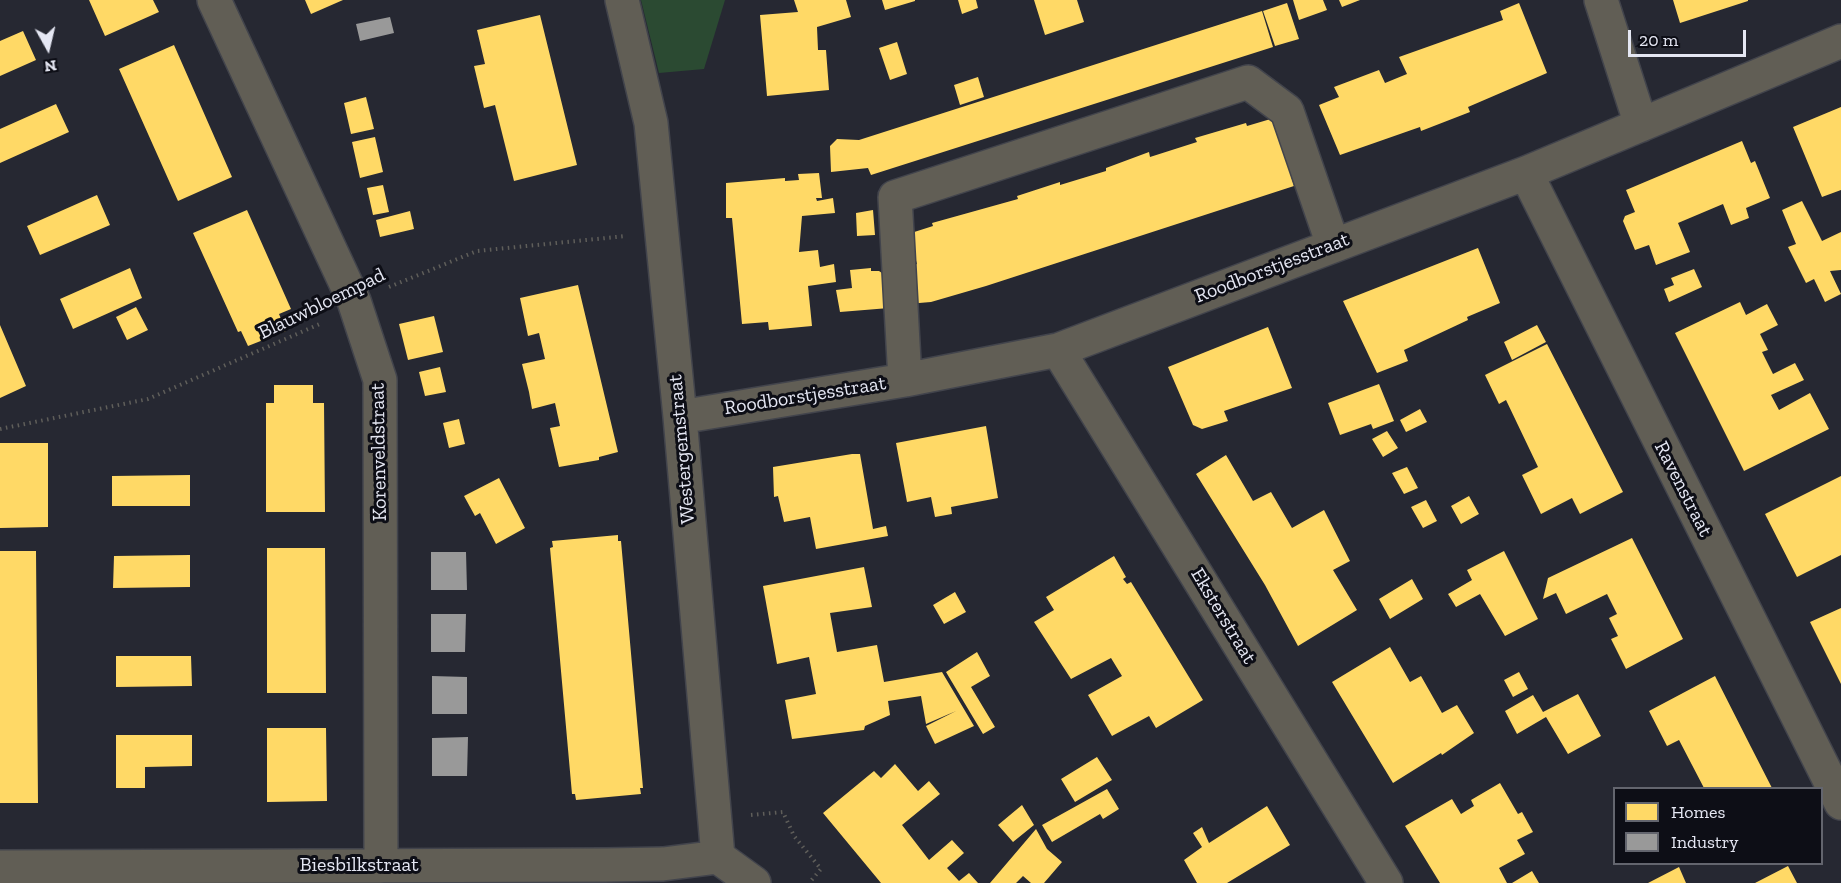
<!DOCTYPE html>
<html>
<head>
<meta charset="utf-8">
<style>
	body { margin:0 }
	#map { position:relative; width:1841px; height:883px; overflow:hidden; background:#262832; font-family:"Zilla Slab",serif }
	canvas { display:block }
	.legend { position:absolute; left:1613px; top:787px; width:210px; height:78px; box-sizing:border-box; background:#0d0e16; border:2px solid #63656e; margin:0; padding:8px 10px; list-style:none; font-size:18px; color:#e5e7f3 }
	.legend li { display:flex; align-items:center; gap:12px; height:30px }
	.legend b { width:30px; border:2px solid #63656e }
	.north { position:absolute; left:18px; top:18px; width:60px; height:60px; -webkit-text-stroke:4px #0d0e16; paint-order:stroke; rotate:172deg; font-size:16px; font-weight:700; line-height:24px; text-align:center; color:#e5e7f3 }
	.north::after { content:''; display:block; margin:auto; width:21px; height:27px; background:#e5e7f3; clip-path:polygon(50% 0,100% 100%,50% 72%,0 100%) }
	.scale { position:absolute; left:1628px; top:30px; width:118px; height:27px; box-sizing:border-box; border:3px solid #e5e7f3; border-top:0; padding-left:8px; font-size:18px; line-height:21px; white-space:nowrap; color:#e5e7f3; -webkit-text-stroke:4px #0d0e16; paint-order:stroke }
</style>
</head>
<body>
<div id="map">
<canvas width="1841" height="883"></canvas>
<ul class="legend">
<li><b style="height:16px;background:#ffd966"></b>Homes</li>
<li><b style="height:16px;background:#999"></b>Industry</li>
</ul>
<div class="north">N</div>
<div class="scale">20 m</div>
</div>
<script>
const c = document.querySelector('canvas').getContext('2d');
c.lineJoin = 'round';
function fill(path, color) {
  c.fillStyle = color;
  c.fill(path, 'evenodd');
}
function toPath(rows) {
  const path = new Path2D();
  for (const r of rows) {
    path.moveTo(r[0], r[1]);
    for (let i = 2; i < r.length; i += 2) path.lineTo(r[i], r[i + 1]);
  }
  return path;
}
function trace(path, color, width, dash) {
  c.strokeStyle = color;
  c.lineWidth = width;
  c.lineCap = dash ? 'butt' : 'round';
  c.setLineDash(dash || []);
  c.stroke(path);
}
function write(font, color, halo, rows, align = 'center') {
  c.font = font + ' "Zilla Slab",serif';
  c.lineWidth = 6;
  c.setLineDash([]);
  c.textBaseline = 'middle';
  c.strokeStyle = halo;
  c.fillStyle = color;
  for (const [text, x, y, turn = 0] of rows) {
    c.save();
    c.translate(x, y);
    c.rotate((+turn || 0) * Math.PI / 180);
    c.textAlign = isNaN(turn) ? turn : align;
    if (halo) c.strokeText(text, 0, 0);
    c.fillText(text, 0, 0);
    c.restore();
  }
}
fill(toPath([
	[641,0,725,0,704,69,659,73]
]), '#2b4a32');
fill(toPath([
	[89,0,153,0,159,12,105,36],
	[305,0,343,0,311,14],
	[794,0,846,0,851,17,817,27,818,50,826,50,829,90,767,96,760,15,798,12],
	[882,0,915,0,915,1,885,10],
	[958,0,976,0,978,8,962,14],
	[1034,0,1077,0,1084,22,1045,35],
	[1293,0,1323,0,1327,10,1299,20],
	[1339,0,1360,0,1342,7],
	[1673,0,1748,0,1748,1,1680,23],
	[1287,3,1299,39,1275,46,1263,11],
	[1519,3,1547,73,1468,107,1470,112,1421,131,1420,127,1340,155,1319,105,1339,97,1334,87,1379,70,1385,83,1407,74,1399,57,1503,20,1500,11],
	[1262,11,1273,47,871,175,868,168,831,172,830,146,837,139,859,140],
	[540,15,577,165,514,181,495,105,484,108,474,66,485,64,477,30],
	[23,31,36,60,0,76,0,41],
	[897,42,907,74,890,80,879,48],
	[174,45,232,177,178,201,119,69],
	[978,77,984,97,960,105,954,85],
	[366,97,374,129,351,134,344,103],
	[56,104,69,132,0,163,0,129],
	[1841,107,1841,190,1822,197,1793,127],
	[1274,118,1294,186,986,286,931,302,907,304,904,267,917,264,908,234,933,226,932,223,1018,199,1017,196,1060,182,1060,185,1106,171,1106,168,1149,152,1150,157,1197,142,1195,138,1246,123,1247,126],
	[375,137,383,172,360,178,352,142],
	[1742,141,1751,163,1755,161,1770,198,1746,208,1749,218,1731,225,1723,204,1678,223,1690,252,1656,265,1649,245,1635,250,1623,221,1625,216,1635,212,1626,190],
	[819,173,822,198,816,198,817,201,833,198,835,213,802,216,799,252,818,250,820,267,834,264,836,282,808,286,812,326,769,330,768,322,742,324,732,218,726,218,726,183,785,178,785,181,799,180,798,174],
	[383,185,389,212,373,215,367,188],
	[97,195,110,225,40,255,27,226],
	[1802,201,1822,241,1841,232,1841,270,1830,271,1841,294,1825,302,1814,279,1806,283,1788,247,1796,244,1782,210],
	[247,210,291,309,279,314,286,331,248,346,241,331,238,332,193,233],
	[873,210,875,235,857,236,856,213],
	[410,211,414,229,380,237,376,220],
	[1478,248,1500,303,1467,317,1468,320,1404,350,1408,361,1377,373,1343,301],
	[130,268,142,298,73,329,60,299],
	[871,268,871,271,879,271,885,275,889,308,840,312,836,290,852,288,850,270],
	[1694,269,1702,287,1669,302,1664,289,1674,285,1671,278],
	[578,285,618,452,599,457,599,460,559,467,550,428,560,426,555,403,532,409,529,392,522,364,545,359,539,333,528,336,520,298],
	[1740,302,1746,315,1767,304,1778,325,1760,334,1768,350,1762,352,1773,374,1795,363,1804,380,1771,395,1779,410,1810,393,1829,429,1744,471,1675,333],
	[136,307,148,330,127,340,116,317],
	[434,316,443,352,408,360,399,324],
	[0,325,26,386,0,398],
	[1537,325,1546,342,1512,360,1504,342],
	[1268,327,1292,388,1224,411,1228,421,1202,429,1193,425,1168,367],
	[1547,344,1623,492,1580,514,1572,498,1541,514,1522,475,1538,467,1506,400,1499,404,1485,375],
	[440,367,446,392,425,396,419,372],
	[1379,384,1394,421,1373,429,1371,424,1340,435,1328,403],
	[274,385,313,385,313,403,324,403,325,512,266,512,266,403,274,403],
	[1420,409,1427,422,1406,432,1400,420],
	[459,419,465,444,449,448,443,423],
	[986,426,998,498,951,507,952,514,935,517,931,497,907,502,896,443],
	[1387,431,1398,448,1383,457,1372,439],
	[0,443,48,443,48,527,0,528],
	[852,454,860,454,873,529,886,526,888,536,816,549,810,517,784,522,778,496,774,497,773,467],
	[1226,455,1253,501,1271,492,1292,528,1324,510,1350,561,1333,570,1357,610,1298,646,1265,585,1196,474],
	[1407,467,1418,488,1404,494,1392,473],
	[190,475,190,506,112,506,112,476],
	[1841,476,1841,555,1797,577,1765,514],
	[499,478,525,528,496,544,480,513,475,516,464,496],
	[1469,496,1479,514,1461,524,1451,506],
	[1426,500,1437,521,1423,528,1411,507],
	[618,535,618,541,621,541,643,788,640,788,641,794,576,800,575,794,572,794,550,548,553,547,552,541],
	[1632,538,1683,639,1626,669,1611,639,1618,636,1609,618,1617,614,1607,594,1566,614,1556,593,1543,599,1548,578],
	[267,548,325,548,326,693,267,693],
	[0,551,36,551,38,803,0,803],
	[1504,551,1538,619,1505,636,1480,594,1456,607,1448,594,1472,580,1467,570],
	[190,555,190,587,113,588,114,556],
	[1114,556,1126,577,1123,579,1127,584,1131,582,1203,700,1156,728,1149,716,1112,736,1088,695,1122,676,1111,658,1071,679,1034,622,1054,610,1046,597],
	[864,567,872,607,830,613,837,652,877,645,884,682,942,672,974,726,935,744,926,726,956,711,926,724,921,696,888,701,890,715,865,726,864,730,792,739,785,700,816,694,809,657,777,664,763,586],
	[1412,579,1423,599,1390,619,1379,599],
	[955,592,966,612,944,624,933,605],
	[1841,608,1841,684,1810,622],
	[1390,647,1410,682,1421,676,1442,713,1457,705,1474,733,1442,755,1441,753,1393,783,1332,682],
	[977,652,990,676,971,687,995,727,983,734,946,672],
	[116,656,191,656,192,686,116,687],
	[1519,672,1528,689,1513,697,1504,680],
	[1715,676,1751,747,1772,788,1704,788,1679,740,1667,746,1649,711],
	[1578,694,1601,736,1568,754,1546,717,1517,734,1505,711,1533,695,1543,712],
	[267,728,326,728,327,801,267,802],
	[116,735,192,735,192,766,145,767,145,788,116,788],
	[1097,757,1112,780,1075,802,1061,779],
	[895,764,918,791,929,781,940,794,902,825,929,860,952,840,964,853,947,868,959,881,969,873,978,883,881,883,823,813,874,771,881,778],
	[1500,783,1518,814,1522,812,1533,832,1517,840,1525,854,1499,868,1507,883,1440,883,1405,826,1452,799,1461,814,1474,806,1471,800],
	[1107,789,1119,809,1103,819,1100,814,1052,842,1042,825],
	[1022,805,1034,825,1013,842,998,825],
	[1267,806,1290,845,1227,883,1197,883,1184,860,1202,847,1193,833,1202,827,1209,843],
	[1036,829,1047,849,1062,862,1044,883,1031,883,1023,876,1016,883,990,883],
	[1788,866,1797,883,1755,883],
	[1679,867,1686,883,1648,883],
	[1532,871,1539,883,1512,883]
]), '#ffd966');
fill(toPath([
	[390,17,394,33,360,41,356,24],
	[431,552,466,552,467,590,431,590],
	[431,614,466,614,465,652,431,652],
	[432,676,467,677,467,714,432,714],
	[468,737,467,776,432,776,432,738]
]), '#999');
const minor = toPath([
	[214,0,354,301,380,380,381,866],
	[622,0,651,123,680,417,718,857],
	[1601,0,1641,125],
	[1526,173,1841,803],
	[1058,350,1386,883],
	[905,380,895,197,1248,82,1287,111,1333,245],
	[680,417,905,380,1058,350,1526,173,1841,41],
	[718,857,754,883],
	[0,867,605,865,663,864,718,857]
]);
trace(minor, '#42444c', 36);
trace(toPath([
	[389,287,477,251,626,236],
	[0,429,148,399,322,323],
	[751,815,783,812,794,836,821,869,809,883]
]), '#5f5e5a', 4, [1.5, 4.5]);
trace(minor, '#615e55', 33);
write('20px', '#e5e7f3', '#0d0e16', [
	["Roodborstjesstraat",1272,268,-21],
	["Blauwbloempad",322,304,-26],
	["Roodborstjesstraat",805,396,-9],
	["Westergemstraat",682,449,-95],
	["Korenveldstraat",379,452,-91],
	["Ravenstraat",1683,489,63],
	["Eksterstraat",1223,616,59],
	["Biesbilkstraat",359,865]
]);
</script>
</body>
</html>
